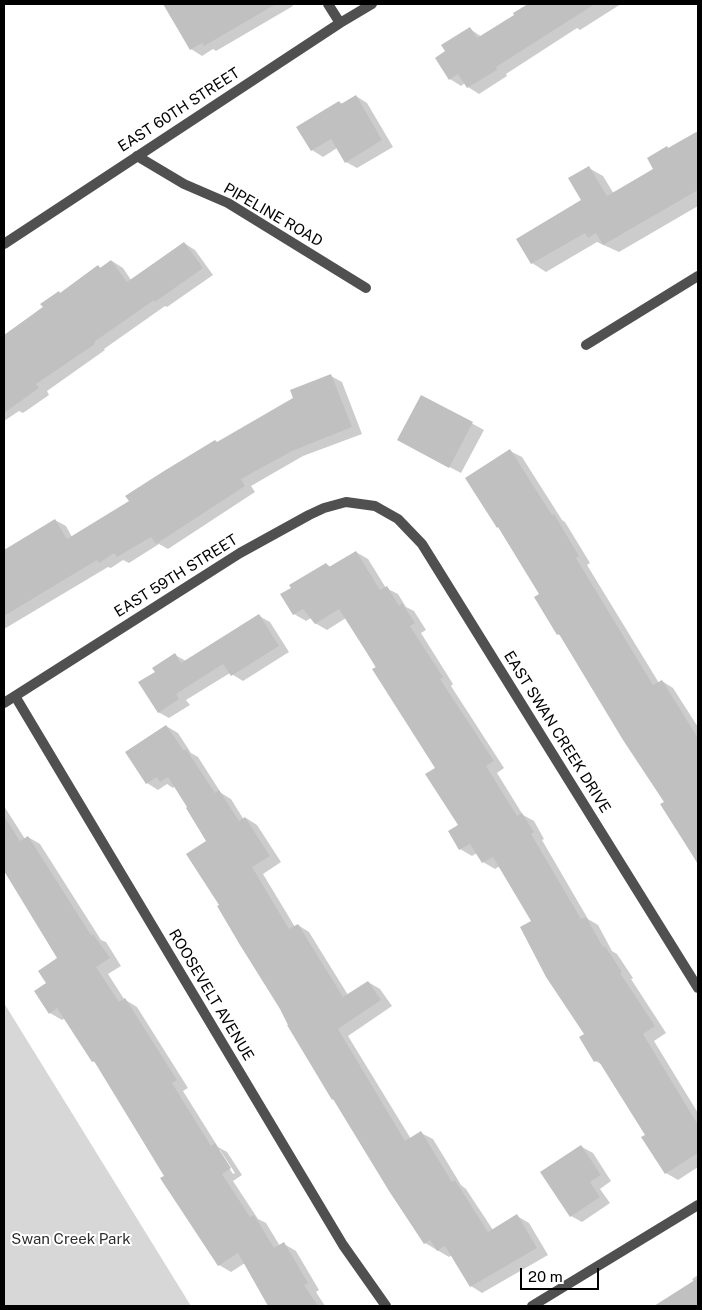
<!DOCTYPE html>
<html>
<head>
<meta charset="utf-8">
<style>
	body { margin:0 }
	#map { position:relative; width:702px; height:1310px; overflow:hidden; background:#fff; font-family:"Public Sans",sans-serif }
	canvas { display:block }
	.frame { position:absolute; inset:0; border:5px solid #000; pointer-events:none }
	.scale { position:absolute; left:520px; top:1268px; width:79px; height:22px; box-sizing:border-box; border:2px solid #000; border-top:0; padding-left:6px; font-size:15px; line-height:18px; white-space:nowrap; color:#000; -webkit-text-stroke:4px #fff; paint-order:stroke }
</style>
</head>
<body>
<div id="map">
<canvas width="702" height="1310"></canvas>
<div class="frame"></div>
<div class="scale">20 m</div>
</div>
<script>
const c = document.querySelector('canvas').getContext('2d');
c.lineJoin = 'round';
function fill(path, color) {
  c.fillStyle = color;
  c.fill(path, 'evenodd');
}
function toPath(rows) {
  const path = new Path2D();
  for (const r of rows) {
    path.moveTo(r[0], r[1]);
    for (let i = 2; i < r.length; i += 2) path.lineTo(r[i], r[i + 1]);
  }
  return path;
}
function trace(path, color, width, dash) {
  c.strokeStyle = color;
  c.lineWidth = width;
  c.lineCap = dash ? 'butt' : 'round';
  c.setLineDash(dash || []);
  c.stroke(path);
}
function write(font, color, halo, rows, align = 'center') {
  c.font = font + ' "Public Sans",sans-serif';
  c.lineWidth = 4;
  c.setLineDash([]);
  c.textBaseline = 'middle';
  c.strokeStyle = halo;
  c.fillStyle = color;
  for (const [text, x, y, turn = 0] of rows) {
    c.save();
    c.translate(x, y);
    c.rotate((+turn || 0) * Math.PI / 180);
    c.textAlign = isNaN(turn) ? turn : align;
    if (halo) c.strokeText(text, 0, 0);
    c.fillText(text, 0, 0);
    c.restore();
  }
}
fill(toPath([
	[4,1003,191,1306,4,1306]
]), '#d7d7d7');
fill(toPath([
	[173,4,292,4,293,6,216,51,213,49,202,56,191,49,167,7],
	[530,4,534,6,538,4,621,4,580,30,577,28,506,74,507,76,479,94,468,87,465,83,461,86,450,79,446,52,470,29,482,37,516,16,515,13],
	[356,96,367,103,393,147,357,168,346,162,337,148,323,157,312,150,339,102,343,104],
	[698,133,698,206,619,252,597,242,546,272,532,263,583,200,589,168,603,176,614,194,655,170,667,147,670,149],
	[184,243,195,250,213,275,167,307,165,306,104,349,105,350,47,391,49,395,23,413,19,411,4,421,4,336,98,266,101,268,112,261,123,268,131,280],
	[331,376,342,382,362,434,303,456,251,486,255,492,168,549,159,544,129,563,123,560,111,568,108,567,4,629,4,550,5,550,55,520,66,526,72,537,131,501,218,443],
	[421,396,484,430,461,473,409,446],
	[510,451,522,457,562,520,565,522,590,563,587,565,659,683,662,681,673,688,698,727,698,865,666,802,561,636,558,634,541,595],
	[356,552,368,559,386,588,398,594,406,607,414,611,426,630,421,633,453,684,451,686,504,768,497,773,523,815,534,821,544,839,542,840,588,919,598,925,612,951,617,954,633,978,631,979,666,1033,654,1041,698,1113,698,1167,678,1180,666,1173,643,1138,647,1135,603,1065,595,1061,585,1035,533,922,500,866,495,869,483,862,477,853,472,856,460,849,450,832,459,826,437,769,346,618,327,630,315,623,311,618,306,621,294,614,282,595,326,564,331,567],
	[259,616,270,622,289,652,243,681,230,673,186,700,190,705,169,718,158,712,156,672,175,655,186,661],
	[166,726,178,733,191,753,198,757,221,793,231,799,244,820,246,818,257,825,281,862,263,874,295,927,298,925,309,932,348,995,368,982,380,989,392,1006,348,1036,411,1139,421,1133,433,1139,461,1185,466,1189,493,1230,517,1216,529,1223,548,1255,482,1293,471,1286,452,1255,449,1257,425,1243,335,1101,333,1099,221,905,208,841,175,786,173,788,167,784,158,790,147,783],
	[4,806,25,839,28,837,40,844,101,940,106,942,121,966,108,974,124,999,137,1007,188,1088,183,1091,218,1147,227,1152,242,1175,233,1181,258,1219,266,1223,280,1246,284,1244,296,1251,319,1290,316,1292,325,1306,270,1306,245,1263,231,1272,219,1265,97,1064,93,1061,65,1018,62,1020,50,1013,48,983,59,958,4,868],
	[218,1150,220,1150,235,1173,233,1174],
	[582,1147,593,1153,611,1181,600,1189,610,1203,582,1222,571,1216],
	[698,1275,698,1306,656,1306,694,1282,692,1279]
]), '#0003');
fill(toPath([
	[163,4,276,4,204,46,202,43,190,50],
	[528,4,595,4,496,67,497,70,467,88,458,74,449,80,435,58,445,51,441,45,470,27,477,38,514,15,513,13],
	[356,95,382,140,345,163,331,139,311,151,296,127,339,101,341,104],
	[698,131,698,190,603,245,596,233,588,238,585,233,531,264,516,239,581,200,568,178,589,166,607,196,653,169,647,158,667,146,668,148],
	[184,242,203,268,155,302,154,300,94,342,95,344,36,384,39,388,4,413,4,335,43,307,40,304,59,291,60,293,98,265,100,268,111,260,127,282],
	[331,374,352,427,292,451,241,479,245,486,156,544,151,537,117,557,114,553,99,563,97,560,4,616,4,550,55,519,67,539,129,501,125,496,164,471,215,440,217,442,293,398,290,390],
	[421,395,473,422,449,468,397,440],
	[510,449,552,515,554,514,579,556,576,558,653,685,662,680,698,738,698,864,660,804,664,802,623,740,559,634,557,635,534,597,539,594,498,527,497,528,465,478],
	[356,551,380,590,387,586,399,606,402,603,415,623,410,626,443,677,440,679,494,761,486,766,517,816,522,813,534,832,531,834,581,919,586,917,603,947,605,946,622,972,620,973,655,1026,643,1034,698,1125,698,1153,665,1174,641,1137,645,1135,598,1060,594,1062,579,1037,584,1034,546,977,520,927,531,921,493,857,482,863,470,844,459,850,448,831,458,825,425,774,435,768,372,669,376,667,339,609,315,624,303,609,293,615,280,594,291,588,289,585,326,563,329,567],
	[259,614,279,646,231,676,223,664,176,694,179,699,158,713,138,682,155,672,152,668,175,653,181,663],
	[166,725,184,751,186,749,215,793,219,790,239,821,245,817,270,856,252,867,289,929,298,924,343,997,368,981,381,1000,338,1029,405,1141,421,1131,452,1182,455,1180,488,1232,517,1214,537,1248,470,1287,445,1246,437,1251,430,1240,424,1244,389,1191,333,1099,332,1100,287,1025,288,1025,280,1009,240,945,217,906,219,905,186,854,206,841,186,808,187,807,168,777,160,782,157,777,146,784,125,752],
	[4,816,20,841,28,836,91,935,93,934,110,958,96,967,119,1002,125,998,177,1080,172,1083,211,1146,215,1143,231,1168,222,1174,250,1217,254,1215,274,1248,284,1242,308,1283,304,1285,318,1306,268,1306,238,1253,218,1266,160,1178,164,1176,94,1061,92,1062,57,1008,49,1014,34,991,46,983,38,971,57,958,4,871],
	[581,1145,601,1175,590,1182,600,1197,570,1217,540,1172],
	[698,1278,698,1306,654,1306]
]), '#c0c0c0');
trace(toPath([
	[137,156,184,184,228,203,366,288]
]), '#505050', 10);
trace(toPath([
	[328,4,340,23],
	[4,244,340,23,372,4],
	[586,345,698,276],
	[15,696,343,1245,386,1306],
	[4,703,240,553,309,515,324,508,346,502,375,506,398,519,422,544,698,988],
	[532,1306,698,1205]
]), '#505050', 10);
write('15px', '#000', '#fff', [
	["EAST 60TH STREET",179,110,-33],
	["PIPELINE ROAD",273,215,30],
	["EAST 59TH STREET",176,576,-32],
	["EAST SWAN CREEK DRIVE",557,732,58],
	["ROOSEVELT AVENUE",211,995,59]
]);
write('15px', '#2e2e2e', '#fff', [
	["Swan Creek Park",71,1239]
]);
</script>
</body>
</html>
